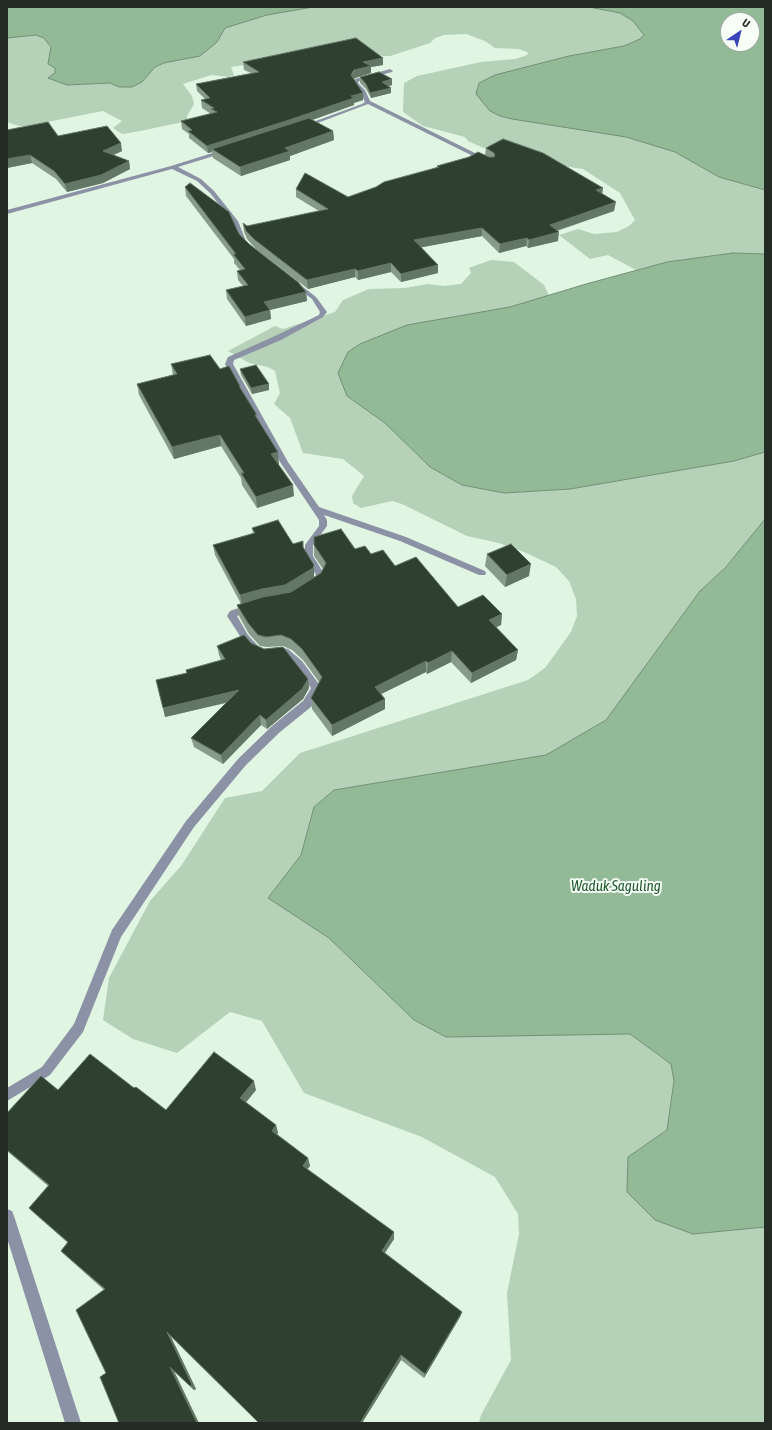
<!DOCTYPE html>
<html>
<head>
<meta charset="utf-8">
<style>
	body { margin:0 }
	#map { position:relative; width:772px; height:1430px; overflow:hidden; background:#e0f5e2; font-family:"Asap Condensed",sans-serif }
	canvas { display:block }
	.frame { position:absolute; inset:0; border:8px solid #232b24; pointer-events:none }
	.north { position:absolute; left:720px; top:12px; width:40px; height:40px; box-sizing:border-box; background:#f6fef7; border:1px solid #a2aaa3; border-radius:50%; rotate:35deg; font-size:11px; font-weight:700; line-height:16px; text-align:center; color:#232b24 }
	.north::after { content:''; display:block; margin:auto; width:14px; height:18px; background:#3944b8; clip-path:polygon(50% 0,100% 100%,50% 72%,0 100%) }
</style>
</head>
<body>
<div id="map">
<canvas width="772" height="1430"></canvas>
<div class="frame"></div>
<div class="north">U</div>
</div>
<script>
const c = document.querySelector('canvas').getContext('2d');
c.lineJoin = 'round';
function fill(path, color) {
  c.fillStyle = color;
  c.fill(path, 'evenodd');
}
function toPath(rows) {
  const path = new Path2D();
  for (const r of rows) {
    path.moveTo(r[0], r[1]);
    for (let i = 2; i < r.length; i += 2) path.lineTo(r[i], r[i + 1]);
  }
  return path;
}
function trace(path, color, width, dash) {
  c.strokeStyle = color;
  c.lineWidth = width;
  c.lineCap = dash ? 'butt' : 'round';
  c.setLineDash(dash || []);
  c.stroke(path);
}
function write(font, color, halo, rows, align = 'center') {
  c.font = font + ' "Asap Condensed",sans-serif';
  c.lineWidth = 4;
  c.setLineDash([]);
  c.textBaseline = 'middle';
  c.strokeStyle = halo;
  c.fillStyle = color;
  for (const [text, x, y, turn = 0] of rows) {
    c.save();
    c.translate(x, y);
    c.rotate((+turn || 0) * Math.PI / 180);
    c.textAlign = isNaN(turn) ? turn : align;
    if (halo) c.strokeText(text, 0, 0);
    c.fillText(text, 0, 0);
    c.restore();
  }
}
fill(toPath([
	[313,7,589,7,620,13,633,21,645,35,640,39,624,46,569,56,626,137,675,152,719,177,765,190,765,254,733,253,667,262,636,270,608,255,590,259,559,235,578,229,594,234,617,232,629,226,635,220,620,193,583,169,551,164,486,149,468,141,465,137,423,126,403,112,404,83,417,76,481,62,515,59,525,56,529,53,519,49,495,48,485,41,466,34,444,35,435,38,430,43,390,56,383,56,378,55,256,63,231,67,234,75,229,77,211,75,183,84,192,96,194,104,187,116,188,121,135,132,122,134,113,128,122,121,103,111,27,126,19,126,7,122,7,38,36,35,44,38,51,47,55,68,55,73,67,85,110,83,119,87,142,82,155,67,217,42,224,28,267,15],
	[491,260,514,262,544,285,549,296,510,308,347,396,385,423,430,467,462,485,504,493,570,489,734,461,765,452,765,519,726,567,700,591,606,720,547,755,334,790,314,807,301,855,268,898,329,938,414,1020,446,1037,630,1034,671,1064,674,1081,667,1130,628,1157,693,1234,765,1227,765,1423,479,1423,481,1415,511,1360,507,1293,519,1234,518,1214,495,1177,422,1137,304,1093,262,1021,230,1012,177,1053,133,1039,103,1020,109,978,150,901,181,866,225,798,262,791,300,753,528,680,545,668,571,632,577,616,576,599,569,581,556,567,524,552,499,543,467,536,402,504,392,501,361,508,353,503,352,496,364,476,343,459,303,453,290,418,274,404,280,393,275,371,268,367,249,363,228,351,275,326,283,329,335,312,343,300,369,289,405,288,428,284,443,286,461,284,471,273,469,268]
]), '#b5d1b7');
const water = toPath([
	[7,7,313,7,267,15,225,28,217,42,200,56,164,63,155,67,142,82,132,87,119,87,110,83,67,85,48,78,55,73,55,68,48,64,51,47,44,38,36,35,7,38,7,7],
	[589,7,765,7,765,190,719,177,675,152,649,144,626,137,512,119,500,116,490,111,476,94,479,83,495,75,569,56,624,46,640,39,644,35,633,21,620,13,589,7],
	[728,20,752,20,752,44,728,44,728,20],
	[733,253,765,254,765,452,734,461,570,489,504,493,462,485,430,467,385,423,347,396,338,373,348,352,360,344,407,325,510,307,586,284,667,262,733,253],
	[765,519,765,1227,693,1234,655,1220,627,1192,628,1157,667,1130,674,1081,671,1064,630,1034,446,1037,414,1020,329,938,268,898,301,855,314,807,334,790,546,755,606,720,700,591,726,567,765,519]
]);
fill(water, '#92ba96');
trace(water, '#718f74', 1);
fill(toPath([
	[390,69,393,71,392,72,359,81,358,83,365,90,370,101,489,160,489,162,485,162,368,104,307,127,302,126,362,104,365,102,360,91,352,83,355,79,390,69],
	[225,149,228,151,227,152,178,167,201,179,214,191,238,221,246,241,250,246,249,247,245,247,241,242,232,221,210,193,197,181,172,169,7,214,7,210,171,166,225,149],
	[294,283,298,283,316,297,327,312,323,317,281,340,234,360,233,364,288,462,319,507,406,537,485,571,486,573,485,575,479,575,400,541,324,515,327,520,327,526,313,545,313,556,325,575,321,583,316,587,310,587,308,585,316,575,305,556,305,545,319,526,319,520,280,462,225,364,228,357,275,336,319,315,320,312,312,299,294,285,294,283],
	[250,604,255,607,253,609,237,616,248,635,260,648,255,652,252,650,242,639,227,616,230,611,250,604],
	[279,647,288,649,302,661,321,687,318,694,311,707,280,732,246,765,194,827,121,937,83,1032,50,1075,7,1101,7,1088,42,1067,74,1024,112,930,186,821,238,759,272,726,303,701,310,690,311,688,296,667,283,655,276,653,274,651,279,647],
	[7,1209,12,1211,14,1216,81,1423,65,1423,7,1238,7,1209]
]), '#8c92a5');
fill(toPath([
	[243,62,383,65,371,67,371,73,355,78,353,79,363,100,354,103,354,105,312,120,333,131,334,140,290,156,290,160,241,176,213,158,212,152,208,153,189,138,189,134,182,129,181,121,211,114,202,108,201,100,205,99,197,91,196,84,251,73,244,70],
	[360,77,392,79,392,85,388,86,391,93,371,98,366,89,360,83],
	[7,130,58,136,122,151,113,155,129,161,130,169,103,183,67,192,56,179,32,163,7,168],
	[486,148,602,194,614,211,557,231,558,241,528,248,526,246,499,253,482,236,421,247,438,273,401,282,391,272,358,280,355,277,308,289,256,249,247,239,244,232,243,223,247,226,319,211,296,197,296,189,348,197,437,168,437,166,485,155],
	[185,187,239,234,249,244,306,292,307,301,270,310,271,319,246,326,227,299,226,290,243,286,238,280,237,271,240,270,234,263,234,259,186,196],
	[171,364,220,369,240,386,241,390,257,415,257,419,279,464,278,464,294,496,257,508,242,485,241,478,221,446,174,459,139,395,137,384,173,375],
	[240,369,269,390,252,394,241,375],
	[252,528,293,544,303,547,314,565,314,578,321,573,323,569,314,556,314,545,355,549,371,554,395,566,458,607,502,614,501,625,496,627,518,650,516,660,471,683,451,662,427,674,426,672,381,694,385,709,332,736,312,709,311,698,319,682,303,660,292,650,283,646,267,647,260,646,249,634,239,616,237,605,241,604,215,555,213,545,253,533],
	[487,554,529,576,505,587,485,566],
	[251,643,308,679,309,688,303,699,267,729,261,725,223,764,194,747,191,738,226,703,165,717,187,673,186,670,221,660,219,655,217,646],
	[134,1088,166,1110,256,1090,246,1102,276,1125,278,1133,277,1134,308,1158,310,1166,307,1169,394,1239,385,1253,462,1312,460,1317,424,1378,401,1360,362,1423,259,1423,171,1337,196,1389,194,1390,174,1371,106,1373,104,1290,67,1257,61,1251,68,1243,36,1215,29,1208,48,1186,7,1151,7,1113,58,1090]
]), '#889a8a');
fill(toPath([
	[383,58,383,65,371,67,371,73,355,78,351,82,351,75,363,62],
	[392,79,392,85,382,88,382,82],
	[391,88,391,93,371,98,370,93],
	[363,93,363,100,354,103,354,105,287,129,212,149,212,152,208,153,207,146,351,96],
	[333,131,334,140,290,156,290,160,241,176,240,167,285,148],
	[121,143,122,151,105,159,103,151],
	[30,155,32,163,7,168,7,159],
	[129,161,130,169,103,183,67,192,65,184],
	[603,188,602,196,596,190],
	[616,202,614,211,549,233,550,225],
	[482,228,482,236,413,249,414,240],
	[559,232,558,241,528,248,529,240],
	[527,238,526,246,499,253,500,244],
	[391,263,391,272,358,280,358,271],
	[438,265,438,273,401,282,401,274],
	[355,269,355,277,308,289,307,280],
	[306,292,307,301,265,311,264,302],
	[270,310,271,319,246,326,245,317],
	[269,384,269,390,252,394,251,388],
	[220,435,221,446,174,459,172,447],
	[278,452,279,464,272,466,271,454],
	[293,485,294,496,257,508,256,497],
	[531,564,529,576,505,587,507,575],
	[314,565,314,578,286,595,242,605,240,595],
	[502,614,501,625,488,631,489,620],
	[518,650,516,660,471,683,472,673],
	[452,651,451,662,427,674,428,663],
	[426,661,426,672,375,697,375,687],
	[308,679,309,688,303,699,267,729,266,720],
	[239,690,241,699,165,717,163,708],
	[385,699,385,709,332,736,332,725],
	[260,715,261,725,223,764,221,755],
	[254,1081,256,1090,243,1106,240,1098],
	[276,1125,278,1133,274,1138,272,1131],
	[308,1158,310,1166,304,1173,303,1166],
	[394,1232,394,1239,382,1257,382,1251],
	[462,1312,460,1317,424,1378,425,1374],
	[167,1332,171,1337,196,1389,194,1390,190,1386],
	[401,1355,401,1360,362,1423,360,1423],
	[170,1367,174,1371,199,1423,197,1423]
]), '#647666');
const building = toPath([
	[356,38,383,58,363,62,371,66,354,70,351,75,363,93,351,96,354,98,286,121,207,146,188,131,192,130,181,121,217,112,211,109,214,108,201,100,210,98,196,84,259,72,243,62,356,38],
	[379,72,392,79,382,82,391,88,370,93,366,84,360,77,379,72],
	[309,118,333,131,285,148,290,151,240,167,212,149,309,118],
	[48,122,58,136,107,126,121,143,103,151,129,161,101,175,65,184,54,171,30,155,7,159,7,130,48,122],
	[503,139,543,153,603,188,596,190,616,202,550,225,559,232,529,240,527,238,500,244,482,228,414,240,438,265,401,274,391,263,358,271,355,269,307,280,255,240,246,231,243,223,247,226,328,209,296,189,305,173,348,197,376,187,384,182,439,167,437,166,469,157,478,152,489,157,494,157,495,156,494,153,486,148,503,139],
	[190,183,229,212,239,234,249,244,298,282,306,292,264,302,270,310,245,317,226,290,248,285,237,271,245,269,233,254,236,254,185,187,190,183],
	[210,355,220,369,229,366,240,386,239,386,257,415,255,415,278,452,271,454,293,485,256,497,241,473,244,473,220,435,172,447,137,384,177,374,171,364,210,355],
	[256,365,269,384,251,388,240,369,256,365],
	[278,520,293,544,303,541,303,547,314,565,313,568,285,585,262,589,240,595,213,545,255,533,252,528,278,520],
	[341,529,355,549,365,546,371,554,383,550,395,566,416,557,458,607,483,595,502,614,489,620,518,650,472,673,452,651,428,663,426,661,375,687,385,699,332,725,311,698,322,677,302,649,291,639,281,635,266,637,258,635,248,623,237,605,263,597,291,592,321,573,326,563,314,545,314,537,341,529],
	[511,544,531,564,507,575,487,554,511,544],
	[244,635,251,643,264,649,283,647,308,679,302,689,266,720,260,715,221,755,191,738,239,690,163,708,156,680,187,673,186,670,225,659,217,646,244,635],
	[214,1052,254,1081,240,1098,276,1125,272,1131,308,1158,303,1166,394,1232,382,1251,462,1312,425,1374,401,1355,360,1423,259,1423,167,1332,192,1385,190,1386,170,1367,197,1423,119,1423,100,1377,106,1373,76,1310,105,1289,61,1251,68,1242,29,1208,49,1185,7,1150,7,1113,41,1076,58,1090,90,1054,134,1088,136,1087,166,1110,214,1052]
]);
fill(building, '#2f4031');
trace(building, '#647666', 1);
write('italic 15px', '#1f5a2b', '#f6fef7', [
	["Waduk Saguling",616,886]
]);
</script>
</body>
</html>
